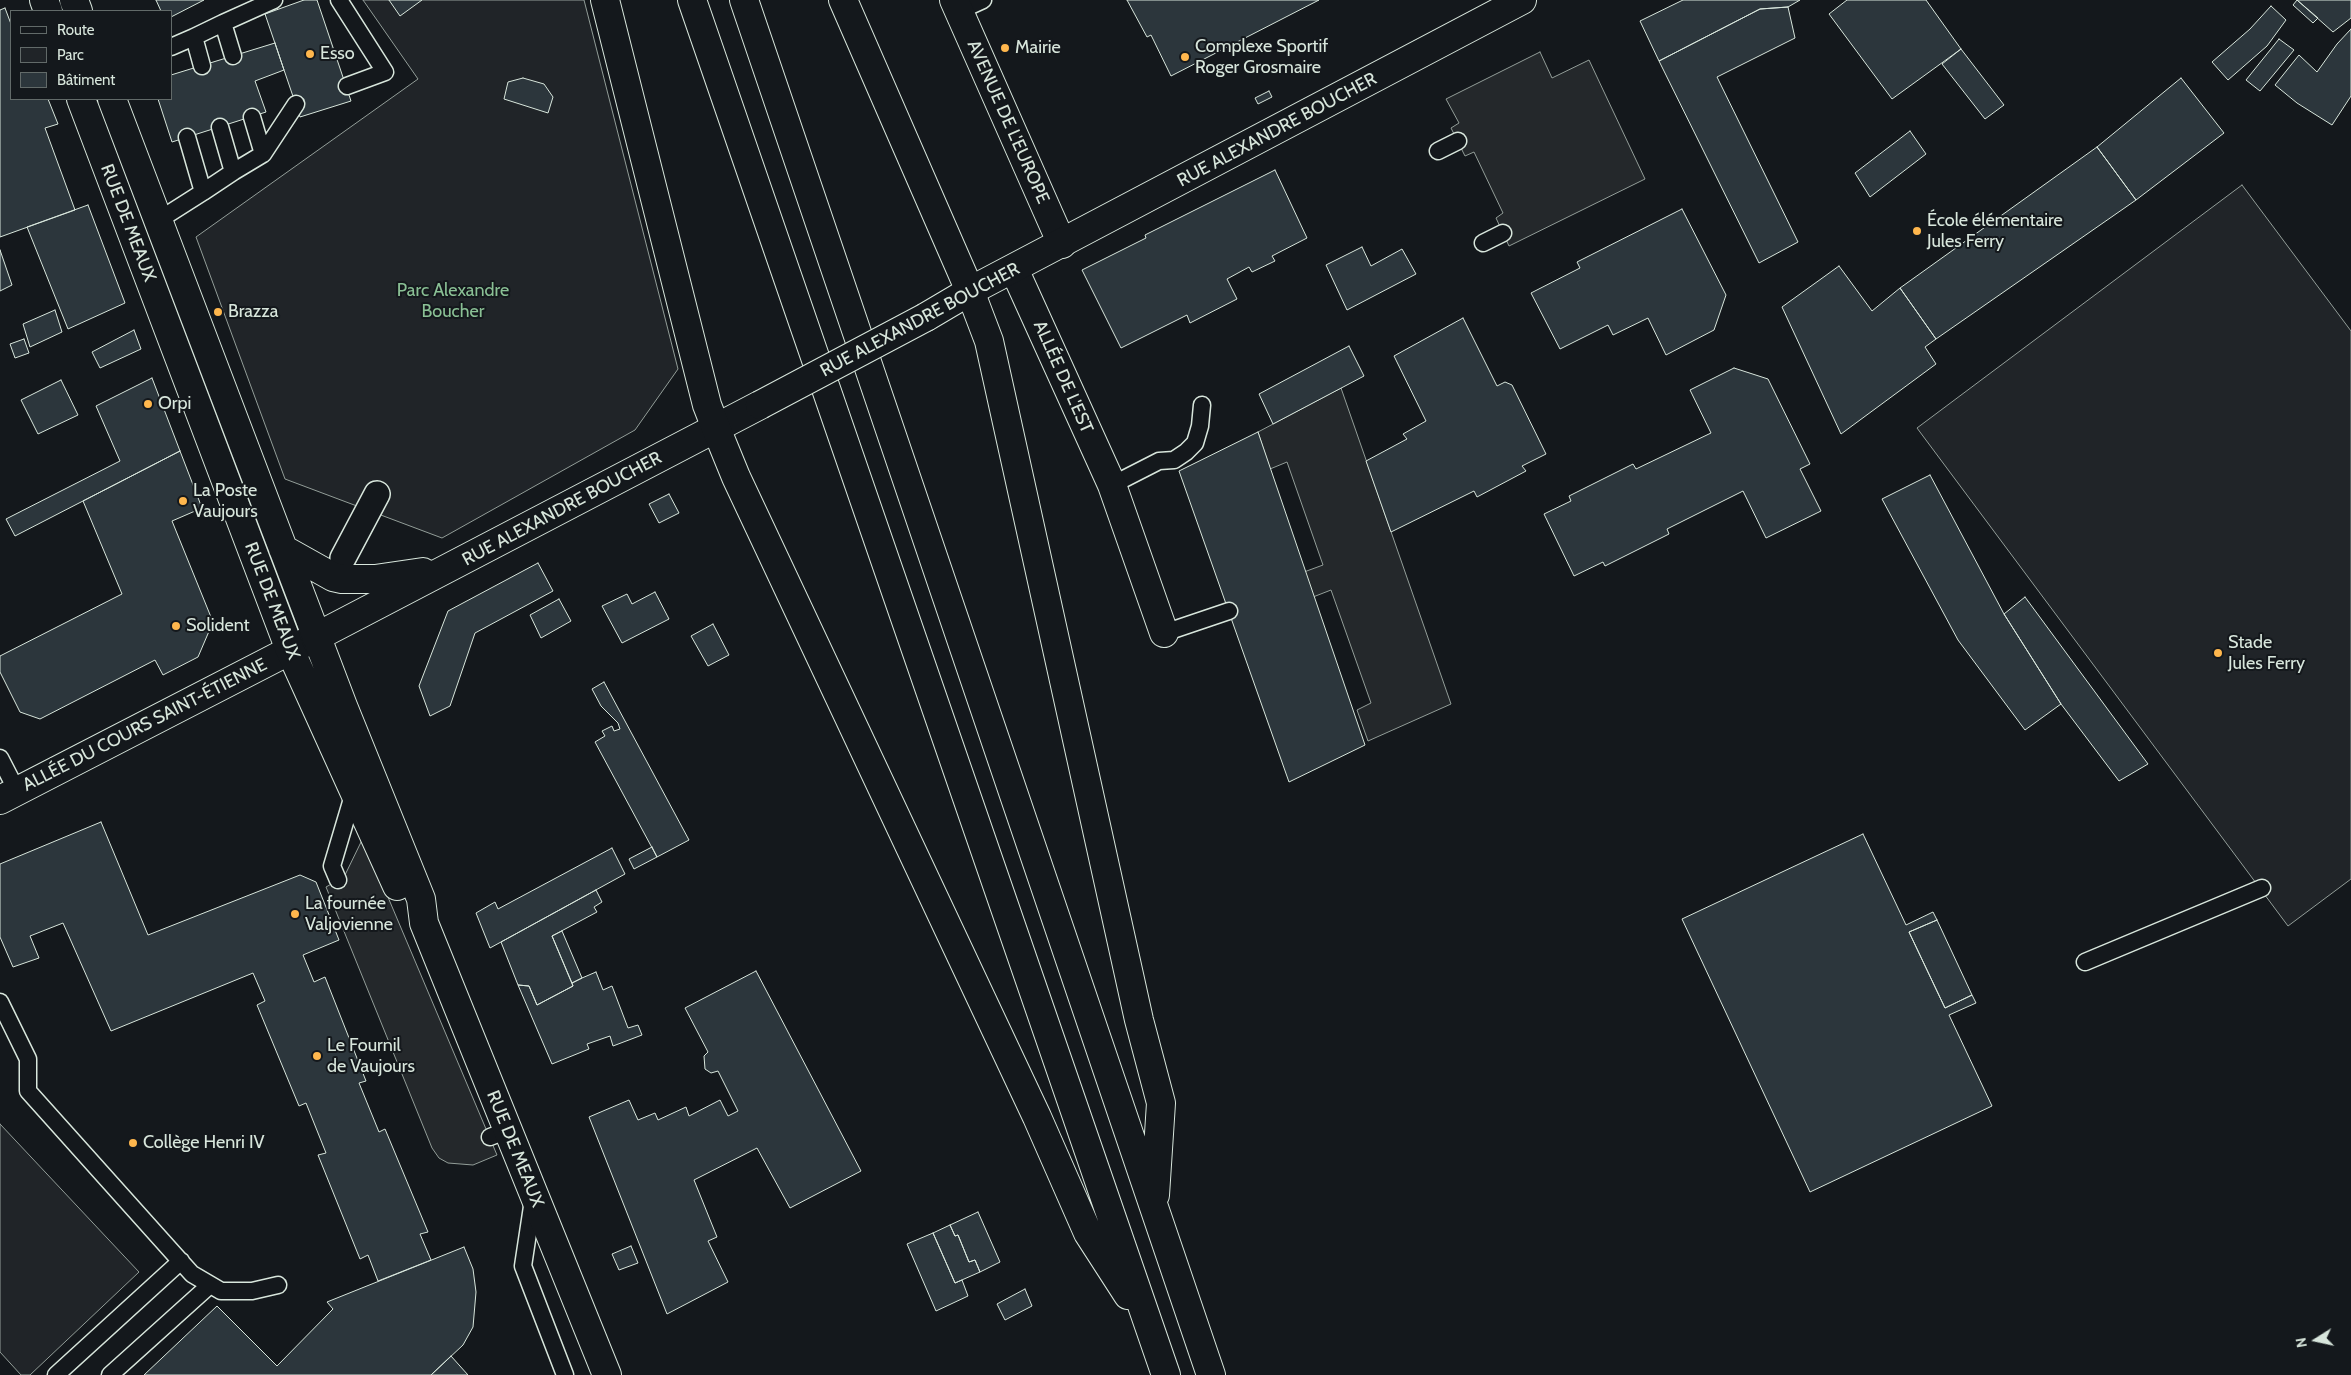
<!DOCTYPE html>
<html>
<head>
<meta charset="utf-8">
<style>
	body { margin:0 }
	#map { position:relative; width:2351px; height:1375px; overflow:hidden; background:#14181c; font-family:Cabin,sans-serif }
	canvas { display:block }
	.legend { position:absolute; left:10px; top:10px; width:162px; height:90px; box-sizing:border-box; background:#14181c; border:1px solid #626a69; margin:0; padding:6px 9px; list-style:none; font-size:15px; color:#d8e6dc }
	.legend li { display:flex; align-items:center; gap:10px; height:25px }
	.legend b { width:25px; border:1px solid #626a69 }
	.north { position:absolute; left:2291px; top:1315px; width:50px; height:50px; -webkit-text-stroke:4px #14181c; paint-order:stroke; rotate:260deg; font-size:14px; font-weight:700; line-height:20px; text-align:center; color:#d8e6dc }
	.north::after { content:''; display:block; margin:auto; width:18px; height:22px; background:#d8e6dc; clip-path:polygon(50% 0,100% 100%,50% 72%,0 100%) }
</style>
</head>
<body>
<div id="map">
<canvas width="2351" height="1375"></canvas>
<ul class="legend">
<li><b style="height:6px;background:#14181c"></b>Route</li>
<li><b style="height:14px;background:#202428"></b>Parc</li>
<li><b style="height:14px;background:#2c363c"></b>Bâtiment</li>
</ul>
<div class="north">N</div>
</div>
<script>
const c = document.querySelector('canvas').getContext('2d');
c.lineJoin = 'round';
function fill(path, color) {
  c.fillStyle = color;
  c.fill(path, 'evenodd');
}
function toPath(rows) {
  const path = new Path2D();
  for (const r of rows) {
    path.moveTo(r[0], r[1]);
    for (let i = 2; i < r.length; i += 2) path.lineTo(r[i], r[i + 1]);
  }
  return path;
}
function trace(path, color, width, dash) {
  c.strokeStyle = color;
  c.lineWidth = width;
  c.lineCap = dash ? 'butt' : 'round';
  c.setLineDash(dash || []);
  c.stroke(path);
}
function write(font, color, halo, rows, align = 'center') {
  c.font = font + ' Cabin,sans-serif';
  c.lineWidth = 4;
  c.setLineDash([]);
  c.textBaseline = 'middle';
  c.strokeStyle = halo;
  c.fillStyle = color;
  for (const [text, x, y, turn = 0] of rows) {
    c.save();
    c.translate(x, y);
    c.rotate((+turn || 0) * Math.PI / 180);
    c.textAlign = isNaN(turn) ? turn : align;
    if (halo) c.strokeText(text, 0, 0);
    c.fillText(text, 0, 0);
    c.restore();
  }
}
const green = toPath([
	[363,0,584,0,678,369,635,430,442,538,285,479,196,237,418,79,363,0],
	[2242,185,2351,331,2351,879,2288,926,1917,428,2242,185],
	[0,1124,139,1272,30,1375,21,1375,0,1352,0,1124]
]);
fill(green, '#202428');
trace(green, '#939e99', 1);
const parking = toPath([
	[1540,52,1552,78,1589,60,1645,179,1509,246,1496,218,1503,213,1474,152,1465,156,1451,128,1459,123,1446,99,1540,52],
	[1341,388,1451,704,1368,741,1357,710,1371,703,1331,590,1313,597,1304,572,1323,565,1287,462,1270,469,1258,432,1341,388],
	[363,838,497,1155,473,1165,448,1163,439,1158,432,1148,326,887,344,877,363,838]
]);
fill(parking, '#24282b');
trace(parking, '#939e99', 1);
const building = toPath([
	[156,0,204,0,171,17,171,11,161,11,156,0],
	[304,0,317,0,351,101,300,117,265,14,304,0],
	[389,0,422,0,400,16,389,0],
	[1127,0,1319,0,1171,76,1151,35,1147,37,1127,0],
	[1683,0,1800,0,1788,7,1760,9,1659,61,1640,21,1683,0],
	[1847,0,1926,0,1961,49,1892,99,1829,14,1847,0],
	[2297,0,2351,0,2351,18,2333,32,2297,0],
	[2297,0,2318,18,2313,23,2293,5,2297,0],
	[2271,6,2286,20,2267,46,2228,80,2212,62,2250,29,2271,6],
	[1788,7,1795,38,1717,77,1798,242,1759,263,1659,61,1760,9,1788,7],
	[5,8,11,24,11,99,48,99,58,124,45,128,75,210,0,237,0,10,5,8],
	[2351,29,2351,96,2332,125,2297,103,2275,85,2299,55,2317,72,2337,44,2351,29],
	[2279,39,2294,50,2260,91,2246,80,2279,39],
	[275,43,284,70,255,81,266,112,172,142,158,99,171,99,171,75,275,43],
	[1961,49,2004,105,1985,119,1942,64,1961,49],
	[523,78,544,84,553,97,548,113,504,99,508,82,523,78],
	[2181,78,2224,133,2136,200,2097,147,2181,78],
	[1269,91,1272,97,1258,104,1255,98,1269,91],
	[1910,131,1926,154,1870,197,1855,173,1910,131],
	[2097,147,2136,200,1936,339,1900,288,2097,147],
	[1275,170,1307,238,1272,256,1275,261,1252,272,1249,267,1227,279,1237,299,1190,323,1187,315,1121,348,1082,270,1146,238,1145,235,1275,170],
	[88,205,125,303,68,329,27,227,88,205],
	[1682,209,1726,295,1714,330,1666,355,1648,318,1613,335,1608,325,1560,349,1531,293,1580,268,1577,262,1682,209],
	[1362,247,1371,266,1402,249,1416,274,1347,310,1326,265,1362,247],
	[0,250,12,285,0,291,0,250],
	[1839,266,1872,311,1900,288,1936,339,1925,347,1936,364,1841,434,1782,307,1839,266],
	[55,310,62,332,30,347,23,324,55,310],
	[1463,318,1497,386,1505,382,1512,385,1546,454,1522,466,1526,471,1477,497,1474,491,1391,532,1366,461,1407,439,1403,434,1426,421,1394,356,1463,318],
	[134,330,141,349,100,368,92,352,134,330],
	[24,339,29,353,15,358,10,344,24,339],
	[1349,346,1364,376,1273,424,1259,394,1349,346],
	[1734,368,1768,379,1810,464,1800,469,1821,511,1766,538,1743,491,1667,529,1669,534,1605,566,1603,562,1574,576,1544,514,1571,501,1569,496,1633,464,1636,469,1711,433,1690,390,1734,368],
	[152,378,180,451,15,536,6,519,120,461,96,406,152,378],
	[61,380,78,415,38,434,21,400,61,380],
	[1258,432,1365,745,1289,782,1179,471,1258,432],
	[180,451,202,508,172,521,213,622,198,657,163,675,155,660,40,719,20,712,0,672,0,656,122,594,83,501,180,451],
	[1930,475,2004,614,2061,704,2025,730,1958,640,1882,499,1930,475],
	[669,494,679,513,659,523,649,504,669,494],
	[538,563,553,591,475,633,450,706,430,716,419,686,448,611,538,563],
	[655,592,669,619,622,643,602,606,627,594,632,604,655,592],
	[2025,597,2148,764,2119,781,2061,704,2004,614,2025,597],
	[559,599,571,621,541,638,530,615,559,599],
	[713,624,729,655,708,666,691,636,713,624],
	[604,682,689,840,657,857,595,742,605,736,602,731,612,726,614,731,620,729,618,723,601,706,592,689,604,682],
	[101,822,148,935,300,875,316,882,339,940,303,955,314,982,325,977,366,1081,359,1083,379,1132,385,1129,428,1232,420,1234,431,1260,378,1281,368,1255,360,1259,318,1155,326,1153,306,1103,299,1106,257,1005,265,1001,253,973,111,1031,63,923,30,936,39,958,13,967,0,937,0,864,101,822],
	[1863,834,1906,925,1933,912,1937,920,1909,932,1945,1008,1972,995,1976,1003,1949,1015,1992,1106,1810,1192,1682,919,1863,834],
	[652,847,657,857,634,869,629,859,652,847],
	[612,848,625,874,490,948,476,913,495,902,498,909,612,848],
	[596,890,602,902,594,907,597,912,552,936,573,986,537,1005,529,986,518,985,501,942,596,890],
	[1937,920,1972,995,1945,1008,1909,932,1937,920],
	[562,931,582,978,572,983,552,936,562,931],
	[756,971,861,1171,790,1208,757,1148,694,1180,717,1237,708,1241,728,1282,667,1314,589,1117,629,1100,638,1120,655,1113,658,1120,686,1107,689,1116,720,1100,728,1116,738,1111,718,1071,711,1073,705,1069,704,1056,708,1052,685,1008,756,971],
	[596,972,603,990,612,986,628,1028,638,1025,642,1035,613,1046,610,1036,587,1044,589,1049,552,1064,518,985,529,986,537,1005,573,986,572,983,582,978,596,972],
	[978,1212,1000,1262,980,1272,975,1260,969,1262,958,1235,955,1236,950,1225,978,1212],
	[950,1225,955,1236,958,1235,969,1262,975,1260,980,1272,955,1283,933,1233,950,1225],
	[933,1233,955,1283,962,1280,968,1296,936,1311,907,1244,933,1233],
	[631,1246,638,1263,619,1270,612,1254,631,1246],
	[464,1247,473,1269,476,1292,473,1327,463,1345,431,1375,144,1375,217,1306,277,1366,333,1309,327,1302,464,1247],
	[1025,1289,1032,1306,1005,1320,997,1304,1025,1289],
	[451,1356,468,1375,431,1375,451,1356]
]);
fill(building, '#2c363c');
trace(building, '#d8e6dc', 1);
const service = toPath([
	[339,0,385,72,347,86],
	[959,11,983,0],
	[223,23,274,0],
	[194,37,223,23,233,56],
	[171,47,194,37,202,66],
	[1438,151,1458,141],
	[263,154,296,104],
	[233,172,263,154,252,117],
	[203,192,233,172,220,127],
	[159,220,203,192,187,137],
	[1483,243,1503,233],
	[1112,485,1159,461,1174,460,1186,452,1195,443,1200,426,1202,405],
	[1164,633,1229,611],
	[0,758,17,791],
	[338,880,332,866,354,792],
	[2085,962,2262,888],
	[0,1002,28,1059,28,1091,192,1274,221,1291,252,1291,278,1285],
	[490,1137,508,1130],
	[533,1200,523,1266,565,1375],
	[56,1375,181,1261],
	[110,1375,210,1285]
]);
const pedestrian = toPath([
	[343,558,377,494]
]);
const minor = toPath([
	[954,0,1062,244],
	[1014,269,1112,485,1164,633],
	[0,800,312,639]
]);
const tertiary = toPath([
	[970,291,1522,0]
]);
const secondary = toPath([
	[44,0,48,11],
	[74,0,78,11],
	[81,99,290,650,397,886],
	[112,99,343,706,421,899,424,923,607,1375],
	[926,317,970,291],
	[283,549,333,577,342,579,375,579,423,572],
	[316,637,760,405]
]);
const trunk = toPath([
	[605,0,707,405,716,428,736,477,1037,1117,1088,1233,1128,1295],
	[692,0,1166,1375],
	[744,0,1211,1375],
	[843,0,970,291,989,341,1139,1020,1161,1103,1155,1195]
]);
trace(service, '#d8e6dc', 19);
trace(pedestrian, '#d8e6dc', 28);
trace(minor, '#d8e6dc', 30);
trace(tertiary, '#d8e6dc', 30);
trace(secondary, '#d8e6dc', 30);
trace(trunk, '#d8e6dc', 30);
trace(service, '#14181c', 16);
trace(pedestrian, '#14181c', 25);
trace(minor, '#14181c', 28);
trace(tertiary, '#14181c', 28);
trace(secondary, '#14181c', 28);
trace(trunk, '#14181c', 28);
const secondaryBridge = toPath([
	[760,405,926,317]
]);
trace(secondaryBridge, '#d8e6dc', 30, []);
trace(secondaryBridge, '#14181c', 28);
for (const [x, y, r, color] of [
	[1005,48,5,"#ffb74d"],
	[310,54,5,"#ffb74d"],
	[1185,57,5,"#ffb74d"],
	[1917,231,5,"#ffb74d"],
	[218,312,5,"#ffb74d"],
	[148,404,5,"#ffb74d"],
	[183,501,5,"#ffb74d"],
	[176,626,5,"#ffb74d"],
	[2218,653,5,"#ffb74d"],
	[295,914,5,"#ffb74d"],
	[317,1056,5,"#ffb74d"],
	[133,1143,5,"#ffb74d"]
]) {
  const dot = new Path2D();
  dot.arc(x, y, r, 0, 2 * Math.PI);
  c.fillStyle = color;
  c.fill(dot);
  trace(dot, '#14181c', 2);
}
write('18px', '#d8e6dc', '#14181c', [
	["Complexe Sportif",1195,47],
	["Roger Grosmaire",1195,68],
	["Mairie",1015,48],
	["Esso",320,54],
	["École élémentaire",1927,221],
	["Jules Ferry",1927,242],
	["Brazza",228,312],
	["Orpi",158,404],
	["La Poste",193,491],
	["Vaujours",193,512],
	["Solident",186,626],
	["Stade",2228,643],
	["Jules Ferry",2228,664],
	["La fournée",305,904],
	["Valjovienne",305,925],
	["Le Fournil",327,1046],
	["de Vaujours",327,1067],
	["Collège Henri IV",143,1143]
], 'left');
write('18px', '#d8e6dc', '#14181c', [
	["AVENUE DE L'EUROPE",1008,122,66],
	["RUE ALEXANDRE BOUCHER",1277,130,-28],
	["RUE DE MEAUX",128,223,69],
	["RUE ALEXANDRE BOUCHER",920,320,-28],
	["ALLÉE DE L'EST",1063,377,66],
	["RUE ALEXANDRE BOUCHER",562,509,-28],
	["RUE DE MEAUX",272,601,69],
	["ALLÉE DU COURS SAINT-ÉTIENNE",145,725,-27],
	["RUE DE MEAUX",515,1149,68]
]);
write('18px', '#8ac095', '#14181c', [
	["Parc Alexandre",453,291],
	["Boucher",453,312]
]);
</script>
</body>
</html>
